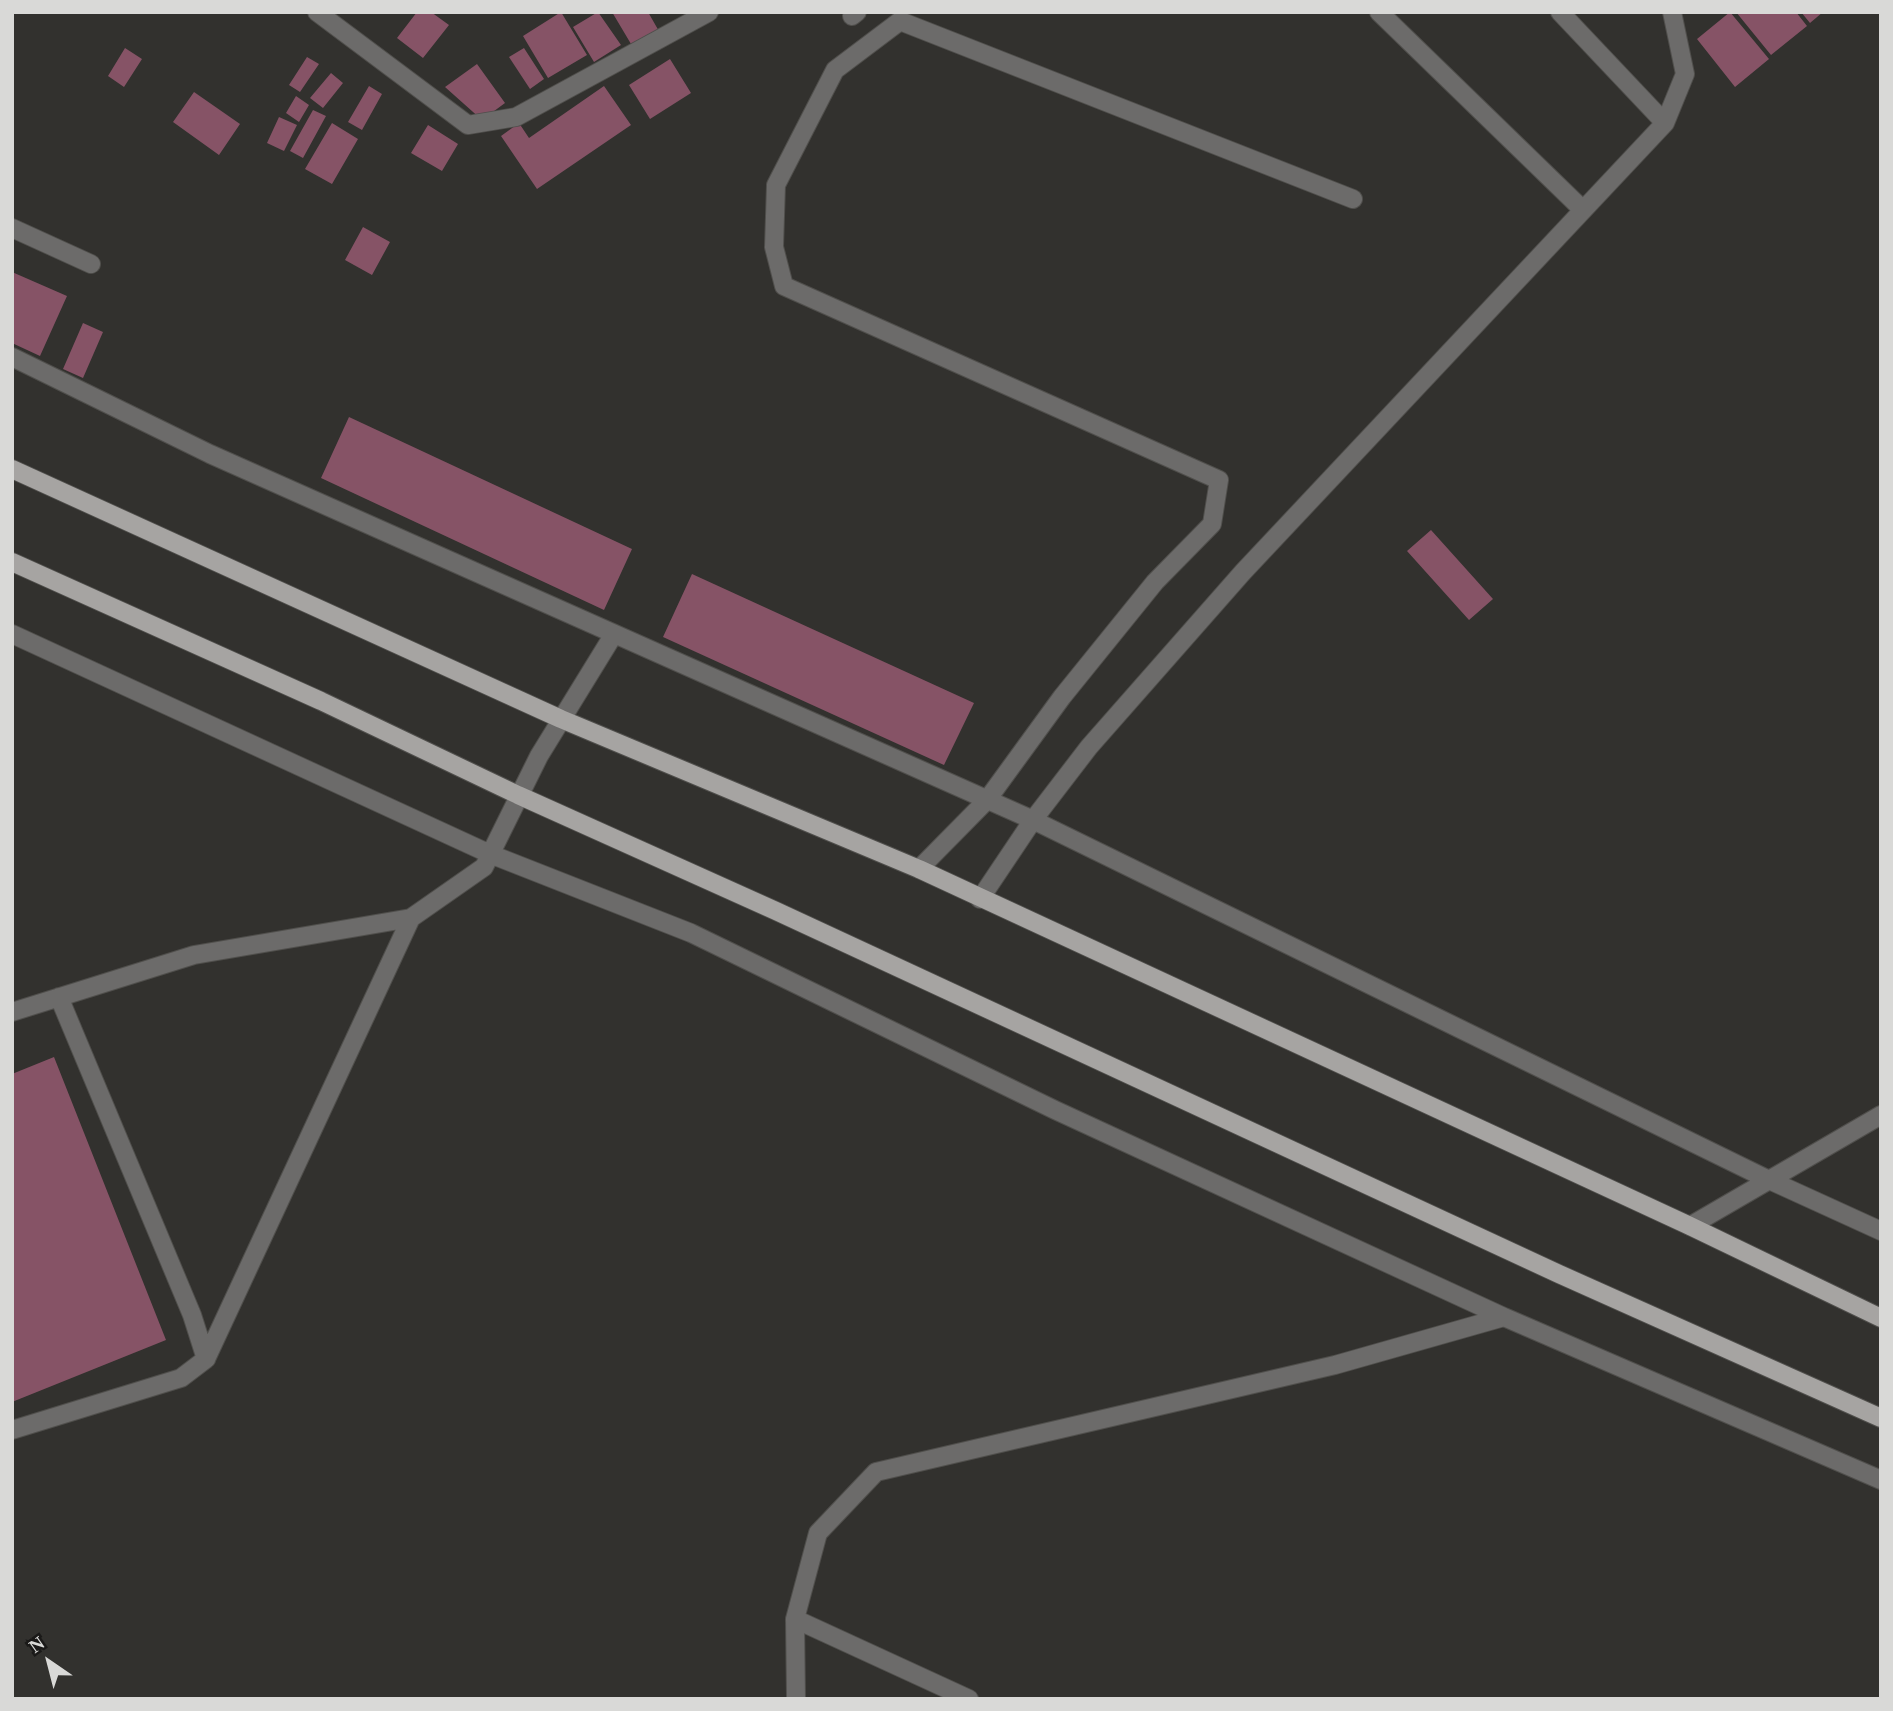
<!DOCTYPE html>
<html>
<head>
<meta charset="utf-8">
<style>
	body { margin:0 }
	#map { position:relative; width:1893px; height:1711px; overflow:hidden; background:#32312e; font-family:"Times New Roman",serif }
	canvas { display:block }
	.frame { position:absolute; inset:0; border:14px solid #d9d9d7; pointer-events:none }
	.north { position:absolute; left:14px; top:1627px; width:70px; height:70px; -webkit-text-stroke:5px #1a1918; paint-order:stroke; rotate:325deg; font-size:19px; font-weight:700; line-height:28px; text-align:center; color:#d9d9d7 }
	.north::after { content:''; display:block; margin:auto; width:24px; height:32px; background:#d9d9d7; clip-path:polygon(50% 0,100% 100%,50% 72%,0 100%) }
</style>
</head>
<body>
<div id="map">
<canvas width="1893" height="1711"></canvas>
<div class="frame"></div>
<div class="north">N</div>
</div>
<script>
const c = document.querySelector('canvas').getContext('2d');
c.lineJoin = 'round';
function fill(path, color) {
  c.fillStyle = color;
  c.fill(path, 'evenodd');
}
function toPath(rows) {
  const path = new Path2D();
  for (const r of rows) {
    path.moveTo(r[0], r[1]);
    for (let i = 2; i < r.length; i += 2) path.lineTo(r[i], r[i + 1]);
  }
  return path;
}
function trace(path, color, width, dash) {
  c.strokeStyle = color;
  c.lineWidth = width;
  c.lineCap = dash ? 'butt' : 'round';
  c.setLineDash(dash || []);
  c.stroke(path);
}
fill(toPath([
	[417,12,431,12,449,25,423,58,397,38],
	[561,12,587,55,548,78,523,36],
	[598,12,621,45,594,62,573,27],
	[612,12,648,12,660,33,634,49],
	[1730,12,1769,59,1735,87,1697,39],
	[1736,12,1796,12,1807,26,1771,55],
	[1801,12,1823,12,1810,23],
	[125,48,142,59,124,87,108,76],
	[524,48,544,79,530,89,509,57],
	[307,57,319,64,300,92,289,85],
	[670,59,691,93,650,119,629,85],
	[477,64,505,103,482,120,445,87],
	[331,73,343,83,323,108,310,98],
	[369,86,382,94,362,130,348,122],
	[604,86,631,125,537,189,501,136,519,123,529,138],
	[194,92,240,124,219,155,173,122],
	[296,96,309,105,299,122,286,113],
	[313,110,326,116,303,158,290,151],
	[279,117,297,125,284,151,267,143],
	[332,123,358,139,332,184,305,169],
	[428,125,458,144,442,171,411,153],
	[363,227,390,242,372,275,345,260],
	[12,272,67,296,40,356,12,343],
	[83,323,103,332,83,378,63,369],
	[349,417,632,549,604,610,321,478],
	[1431,530,1493,599,1469,620,1407,551],
	[692,574,974,703,944,765,663,637],
	[54,1057,166,1340,12,1402,12,1074]
]), '#865366');
const minor = toPath([
	[317,12,468,125,516,117,709,12],
	[1379,12,1583,210],
	[1560,12,1665,123],
	[852,16,857,12],
	[12,228,91,264],
	[12,357,210,454,1033,820,1767,1179,1881,1231],
	[12,634,490,854,691,933,1055,1110,1504,1317,1881,1480],
	[919,869,987,800,1062,697,1155,582,1212,524,1219,480,784,286,774,247,776,185,835,70,900,21,1353,199],
	[980,899,1033,820,1089,747,1243,572,1665,123,1685,74,1672,12],
	[12,1012,194,955,411,918,484,867,539,756,614,634],
	[1690,1226,1881,1115],
	[206,1359,411,918],
	[12,1430,181,1378,206,1359,192,1315,59,997],
	[795,1619,969,1699],
	[796,1699,795,1619,818,1533,876,1472,1335,1365,1504,1317]
]);
const major = toPath([
	[12,469,561,719,919,869,1690,1226,1881,1318],
	[12,562,321,701,518,795,776,911,1559,1274,1881,1418]
]);
trace(minor, '#504f4c', 20);
trace(major, '#504f4c', 20);
trace(minor, '#6c6b6a', 18);
trace(major, '#a6a4a2', 18);
</script>
</body>
</html>
